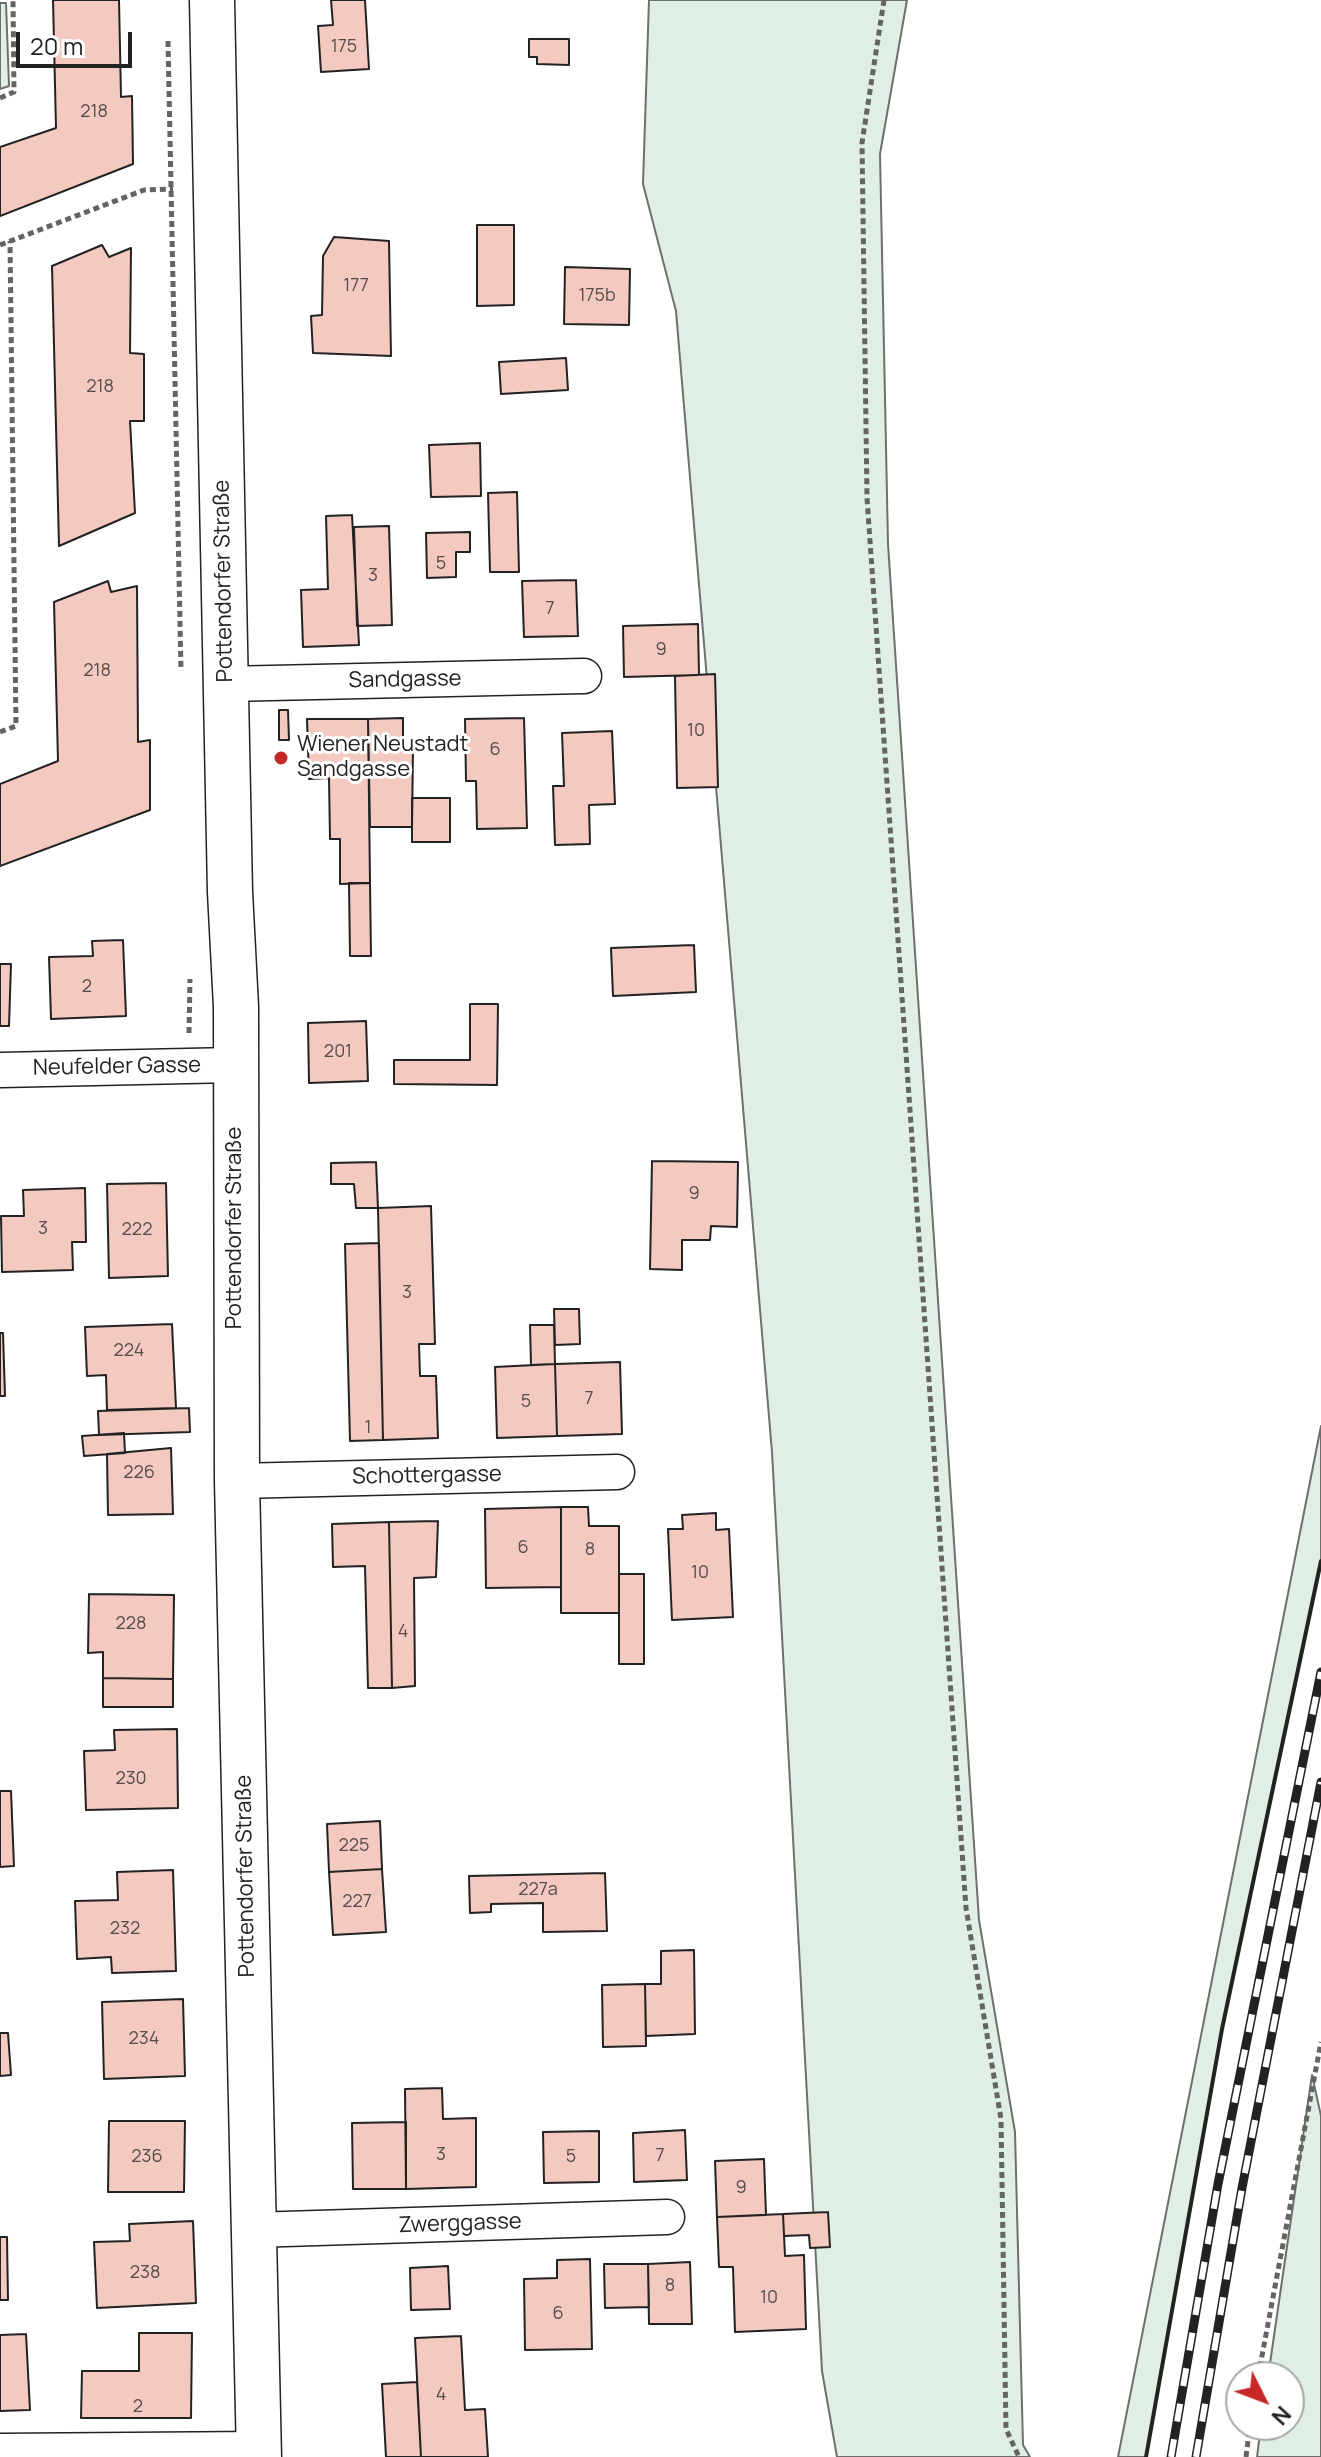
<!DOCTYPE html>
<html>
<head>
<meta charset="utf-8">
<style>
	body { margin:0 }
	#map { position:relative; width:1321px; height:2457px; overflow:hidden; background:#fff; font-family:Manrope,sans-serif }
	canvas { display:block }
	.north { position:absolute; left:1225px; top:2361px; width:80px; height:80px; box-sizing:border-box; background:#fff; border:2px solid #a7a7a7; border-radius:50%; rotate:132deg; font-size:22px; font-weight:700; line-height:32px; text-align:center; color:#222 }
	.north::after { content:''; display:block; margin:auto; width:28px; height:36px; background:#c62828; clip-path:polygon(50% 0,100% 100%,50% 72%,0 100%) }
	.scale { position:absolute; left:16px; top:32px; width:116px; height:36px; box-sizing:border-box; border:4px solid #222; border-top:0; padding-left:10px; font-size:24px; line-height:28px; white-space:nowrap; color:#222; -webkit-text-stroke:6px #fff; paint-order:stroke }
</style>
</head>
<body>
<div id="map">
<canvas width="1321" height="2457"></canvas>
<div class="north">N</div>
<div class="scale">20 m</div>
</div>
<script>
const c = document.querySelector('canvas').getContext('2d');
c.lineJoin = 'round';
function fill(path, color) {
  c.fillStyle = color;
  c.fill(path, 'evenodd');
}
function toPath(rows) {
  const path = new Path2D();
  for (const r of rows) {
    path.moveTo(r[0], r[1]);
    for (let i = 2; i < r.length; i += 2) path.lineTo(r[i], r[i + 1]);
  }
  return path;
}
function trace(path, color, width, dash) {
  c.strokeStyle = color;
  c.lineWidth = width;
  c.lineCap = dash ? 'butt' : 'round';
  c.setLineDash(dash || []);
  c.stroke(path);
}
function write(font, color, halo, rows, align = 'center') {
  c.font = font + ' Manrope,sans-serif';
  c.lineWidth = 6;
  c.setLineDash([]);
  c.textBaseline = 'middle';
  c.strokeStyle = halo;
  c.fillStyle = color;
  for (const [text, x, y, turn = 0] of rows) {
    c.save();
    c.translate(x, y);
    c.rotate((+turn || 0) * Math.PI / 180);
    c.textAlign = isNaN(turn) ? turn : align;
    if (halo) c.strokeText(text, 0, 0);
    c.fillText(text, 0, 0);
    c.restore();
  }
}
const green = toPath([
	[649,0,907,0,880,154,888,544,979,1920,1015,2132,1023,2445,1030,2457,837,2457,822,2371,772,1452,676,311,643,184,649,0],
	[0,3,6,3,9,86,0,89,0,3],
	[1321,1426,1321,1561,1222,2029,1146,2457,1118,2457,1321,1426],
	[1312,2075,1321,2116,1321,2457,1257,2457,1261,2425,1289,2425,1289,2377,1268,2377,1312,2075]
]);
fill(green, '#e0efe3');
trace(green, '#6f6f6f', 2);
const building = toPath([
	[53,0,119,0,121,97,132,96,133,164,0,216,0,147,56,128,53,0],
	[331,0,365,0,369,69,321,72,318,26,333,25,331,0],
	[529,39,569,39,569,65,537,64,537,57,529,57,529,39],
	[477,225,514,225,514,305,477,306,477,225],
	[334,237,389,241,391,356,313,353,311,316,322,315,323,256,334,237],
	[102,245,109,257,131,248,130,353,144,354,144,421,130,421,135,513,59,546,52,266,102,245],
	[565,267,630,269,629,325,564,324,565,267],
	[566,358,568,390,501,394,499,362,566,358],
	[480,443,481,496,431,497,429,445,480,443],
	[517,492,519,572,490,572,488,493,517,492],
	[352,515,359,645,303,647,301,590,328,589,326,516,352,515],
	[389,526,392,625,357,626,354,527,389,526],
	[470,532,470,552,456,552,456,577,427,578,426,533,470,532],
	[576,580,578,636,524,637,522,581,576,580],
	[108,581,111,592,137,586,138,742,150,740,150,810,0,866,0,784,58,761,54,602,108,581],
	[698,624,699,675,624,677,623,626,698,624],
	[715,674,718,787,677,788,675,676,715,674],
	[279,710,288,710,289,740,279,740,279,710],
	[403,718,403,748,413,748,412,827,370,827,368,719,403,718],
	[524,718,527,828,477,829,476,781,466,781,465,719,524,718],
	[307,719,368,719,370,883,340,884,340,839,330,839,329,778,309,779,307,719],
	[612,731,615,804,589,805,590,844,555,845,553,786,564,786,562,733,612,731],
	[412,798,450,798,450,842,412,842,412,798],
	[349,883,370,883,371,956,350,956,349,883],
	[123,940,126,1016,51,1019,49,957,93,956,92,941,123,940],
	[694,945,696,992,613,996,611,948,694,945],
	[0,964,11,964,9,1026,0,1026,0,964],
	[470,1004,498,1004,497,1085,394,1084,394,1060,470,1060,470,1004],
	[366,1021,368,1081,309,1083,308,1023,366,1021],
	[652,1161,738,1162,737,1227,711,1226,710,1240,682,1240,682,1270,650,1269,652,1161],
	[376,1162,378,1208,356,1208,354,1184,331,1184,331,1163,376,1162],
	[166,1183,168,1276,109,1278,107,1184,166,1183],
	[85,1188,86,1242,72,1242,73,1270,2,1272,1,1216,24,1216,23,1190,85,1188],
	[431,1206,435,1344,419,1344,420,1376,436,1376,438,1438,383,1440,378,1208,431,1206],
	[379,1243,383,1440,350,1441,345,1244,379,1243],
	[554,1309,579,1309,580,1344,555,1345,554,1309],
	[172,1324,176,1408,107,1410,106,1375,87,1376,85,1327,172,1324],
	[530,1325,554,1325,555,1364,531,1365,530,1325],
	[0,1333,3,1333,5,1396,0,1396,0,1333],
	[620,1362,622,1434,557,1436,555,1364,620,1362],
	[555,1364,557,1436,497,1438,495,1367,555,1364],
	[189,1408,190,1432,99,1435,98,1411,189,1408],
	[124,1433,125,1453,84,1456,82,1436,124,1433],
	[171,1448,173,1514,108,1515,107,1454,171,1448],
	[561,1507,588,1507,589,1526,619,1526,619,1613,561,1613,561,1507],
	[561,1507,561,1587,486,1588,485,1509,561,1507],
	[716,1513,716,1530,729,1529,733,1617,672,1620,668,1529,683,1529,682,1515,716,1513],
	[438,1521,436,1577,414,1578,415,1686,392,1688,389,1522,438,1521],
	[389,1522,392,1688,368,1688,365,1566,333,1567,332,1524,389,1522],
	[619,1574,644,1574,644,1664,619,1664,619,1574],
	[89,1594,174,1595,173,1679,103,1678,103,1652,88,1653,89,1594],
	[103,1678,173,1679,173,1707,103,1707,103,1678],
	[177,1729,178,1808,86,1810,84,1751,115,1750,114,1730,177,1729],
	[0,1791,11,1791,14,1866,0,1867,0,1791],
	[380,1821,382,1869,329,1872,327,1824,380,1821],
	[382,1869,386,1932,333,1935,329,1872,382,1869],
	[173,1870,176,1971,112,1973,111,1957,77,1959,75,1901,118,1900,117,1872,173,1870],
	[605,1873,607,1931,543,1932,543,1903,491,1904,491,1912,470,1913,469,1876,605,1873],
	[694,1950,695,2034,646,2036,645,1984,661,1984,661,1951,694,1950],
	[645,1984,646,2046,603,2047,602,1985,645,1984],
	[183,1999,185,2076,104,2079,102,2002,183,1999],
	[0,2033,8,2033,11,2075,0,2076,0,2033],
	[442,2088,443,2119,476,2118,476,2187,406,2189,405,2089,442,2088],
	[109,2121,185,2121,184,2192,108,2192,109,2121],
	[406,2122,406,2189,353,2189,352,2123,406,2122],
	[685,2130,687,2180,634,2182,633,2133,685,2130],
	[599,2131,599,2182,544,2183,543,2132,599,2131],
	[764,2159,766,2215,717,2217,715,2161,764,2159],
	[828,2212,830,2247,810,2248,809,2235,784,2236,783,2214,828,2212],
	[783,2214,785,2256,804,2255,806,2329,735,2332,733,2267,719,2267,717,2217,783,2214],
	[193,2221,196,2303,97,2308,94,2242,130,2241,129,2224,193,2221],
	[0,2237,7,2237,8,2300,0,2300,0,2237],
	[590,2259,592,2349,525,2350,524,2279,557,2278,557,2260,590,2259],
	[690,2262,692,2324,649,2324,648,2264,690,2262],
	[604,2264,648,2264,649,2307,605,2308,604,2264],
	[448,2266,450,2309,411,2310,410,2268,448,2266],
	[139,2333,192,2333,191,2418,81,2418,82,2371,139,2371,139,2333],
	[26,2334,30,2410,0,2411,0,2335,26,2334],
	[461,2336,465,2410,485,2409,488,2457,421,2457,415,2338,461,2336],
	[417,2382,421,2457,386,2457,382,2384,417,2382]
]);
fill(building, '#f3c9c0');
trace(building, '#222', 2);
const minor = toPath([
	[226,684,584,676],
	[0,1070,234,1065],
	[237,1481,617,1472],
	[253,2230,667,2217],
	[0,2451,260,2449]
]);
const secondary = toPath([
	[212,0,230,892,236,1007,237,1481,259,2457]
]);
trace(minor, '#222', 37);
trace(secondary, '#222', 47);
trace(toPath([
	[884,0,862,143,867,498,966,1908,1001,2119,1006,2429,1019,2457],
	[168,41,181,671],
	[0,98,14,92,13,0],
	[0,245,144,190,173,189],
	[0,732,16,726,10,241],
	[189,1033,190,979],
	[1258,2377,1321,2042],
	[1246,2457,1250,2425]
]), '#646464', 5, [6, 4]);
trace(minor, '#fff', 34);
trace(secondary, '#fff', 44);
const rail = toPath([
	[1171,2457,1218,2184,1321,1672],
	[1196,2457,1242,2188,1321,1782]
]);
trace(rail, '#222', 9);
trace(rail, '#fff', 6, [18]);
trace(toPath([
	[1146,2457,1222,2029,1321,1561]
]), '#222', 4);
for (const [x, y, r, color] of [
	[281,758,8,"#c62828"]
]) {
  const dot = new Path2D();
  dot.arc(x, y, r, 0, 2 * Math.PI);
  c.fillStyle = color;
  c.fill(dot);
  trace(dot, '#fff', 3);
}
write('18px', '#564c4a', null, [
	["175",344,47],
	["218",94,112],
	["177",356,286],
	["175b",597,296],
	["218",100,387],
	["5",441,564],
	["3",373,576],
	["7",550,609],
	["9",661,650],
	["218",97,671],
	["10",696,731],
	["6",495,750],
	["2",87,987],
	["201",338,1052],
	["9",694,1194],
	["3",43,1229],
	["222",137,1230],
	["3",407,1293],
	["224",129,1351],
	["7",589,1399],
	["5",526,1402],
	["1",368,1428],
	["226",139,1473],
	["6",523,1548],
	["8",590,1550],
	["10",700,1573],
	["228",131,1624],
	["4",403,1632],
	["230",131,1779],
	["225",354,1846],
	["227a",538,1890],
	["227",357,1902],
	["232",125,1929],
	["234",144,2039],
	["3",441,2155],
	["7",660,2156],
	["236",147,2157],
	["5",571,2157],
	["9",741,2188],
	["238",145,2273],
	["8",670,2286],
	["10",769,2298],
	["6",558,2314],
	["4",441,2395],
	["2",138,2407]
]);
write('22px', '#222', '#fff', [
	["Pottendorfer Straße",224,581,-91],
	["Sandgasse",405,680,-1],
	["Neufelder Gasse",117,1067,-1],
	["Pottendorfer Straße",235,1228,-90],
	["Schottergasse",427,1476,-1],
	["Pottendorfer Straße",246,1876,-91],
	["Zwerggasse",460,2224,-2]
]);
write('22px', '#222', '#fff', [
	["Wiener Neustadt",297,745],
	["Sandgasse",297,770]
], 'left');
</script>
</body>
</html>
